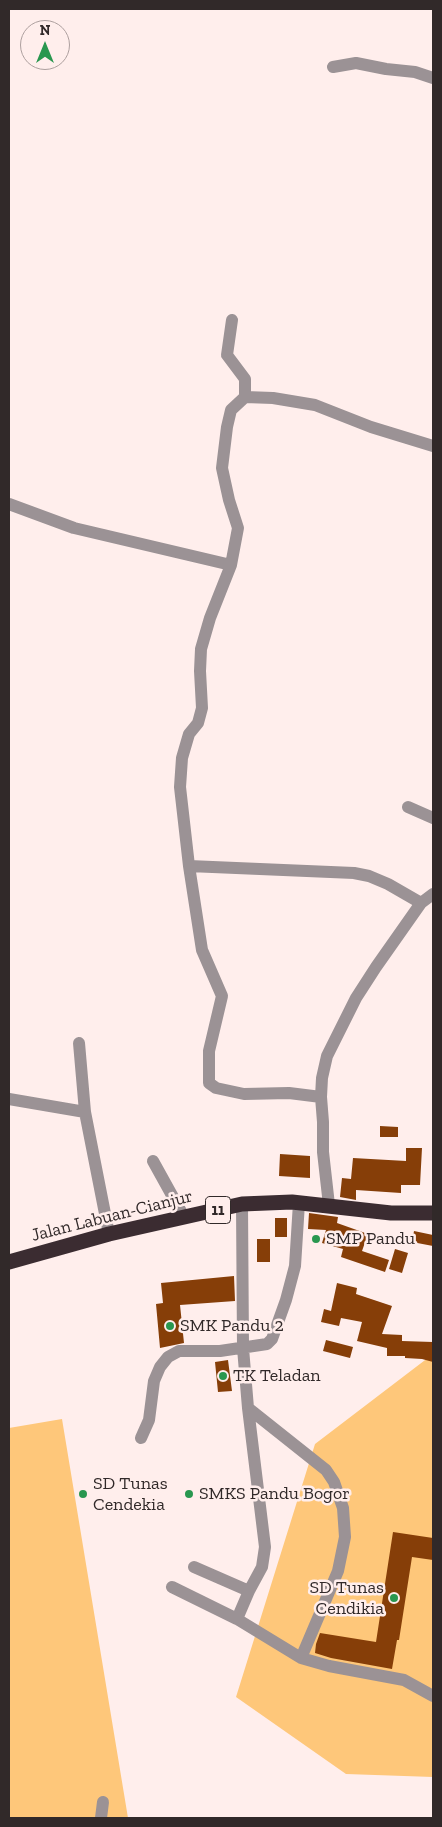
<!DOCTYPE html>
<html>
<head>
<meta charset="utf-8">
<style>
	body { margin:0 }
	#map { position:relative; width:442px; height:1827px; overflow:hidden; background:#ffeeec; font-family:"Zilla Slab",serif }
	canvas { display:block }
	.frame { position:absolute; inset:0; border:10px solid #312929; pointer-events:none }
	.north { position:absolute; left:20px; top:20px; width:50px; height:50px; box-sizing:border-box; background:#ffeeec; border:1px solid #ad9f9e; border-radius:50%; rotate:0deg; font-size:14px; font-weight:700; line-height:20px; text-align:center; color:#312929 }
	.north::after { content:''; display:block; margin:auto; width:18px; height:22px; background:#29974f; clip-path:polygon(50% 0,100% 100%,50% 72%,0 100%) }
</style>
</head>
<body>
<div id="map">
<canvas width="442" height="1827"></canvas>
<div class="frame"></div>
<div class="north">N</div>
</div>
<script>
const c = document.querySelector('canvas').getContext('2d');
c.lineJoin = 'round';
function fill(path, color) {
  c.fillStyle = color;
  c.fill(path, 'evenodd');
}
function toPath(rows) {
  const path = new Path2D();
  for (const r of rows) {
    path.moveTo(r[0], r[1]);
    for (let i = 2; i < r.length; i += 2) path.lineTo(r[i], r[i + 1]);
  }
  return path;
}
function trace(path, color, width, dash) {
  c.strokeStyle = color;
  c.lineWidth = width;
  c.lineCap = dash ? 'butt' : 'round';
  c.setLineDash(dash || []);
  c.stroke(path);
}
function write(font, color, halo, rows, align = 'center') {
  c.font = font + ' "Zilla Slab",serif';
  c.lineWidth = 5;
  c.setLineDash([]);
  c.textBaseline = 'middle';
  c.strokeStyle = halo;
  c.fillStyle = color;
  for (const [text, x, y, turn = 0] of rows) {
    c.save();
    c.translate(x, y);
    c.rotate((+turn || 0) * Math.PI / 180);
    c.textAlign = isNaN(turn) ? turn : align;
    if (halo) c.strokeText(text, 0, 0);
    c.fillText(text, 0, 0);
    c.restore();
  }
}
fill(toPath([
	[433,1354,433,1777,346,1774,236,1697,315,1444],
	[62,1419,128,1818,9,1818,9,1428]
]), '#fec77a');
fill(toPath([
	[380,1126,398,1127,398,1137,380,1137],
	[406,1148,422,1148,420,1185,401,1185,401,1193,356,1190,356,1200,340,1197,342,1178,351,1179,353,1158,406,1161],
	[280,1154,310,1156,310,1178,279,1176],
	[309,1213,338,1217,337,1223,368,1234,362,1251,389,1260,385,1272,341,1257,343,1249,322,1243,326,1230,308,1229],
	[275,1218,287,1218,287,1237,275,1237],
	[414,1231,433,1235,433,1246,412,1242],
	[257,1239,270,1239,270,1262,257,1262],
	[395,1249,408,1253,402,1273,389,1269],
	[234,1276,235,1301,180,1305,184,1343,160,1348,156,1304,163,1303,161,1283],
	[337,1283,357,1288,356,1294,392,1306,382,1334,402,1335,402,1341,433,1342,433,1362,422,1359,405,1358,405,1356,387,1356,387,1348,357,1341,362,1322,341,1318,339,1326,321,1322,324,1309,331,1311],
	[326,1340,353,1347,350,1358,323,1351],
	[228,1360,232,1391,218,1392,215,1362],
	[393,1532,433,1538,433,1560,412,1557,399,1640,397,1640,392,1669,331,1658,315,1653,316,1644,320,1633,376,1642]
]), '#863e08');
trace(toPath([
	[333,67,356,63,386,69,415,72,433,78],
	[232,320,227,355,245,379,245,397],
	[9,504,74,528,231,565],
	[408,807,433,818],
	[189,866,354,873,369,876,388,884,421,903],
	[79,1043,85,1112,109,1234],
	[321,1097,289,1093,244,1094,216,1088,209,1083,209,1051,222,996,202,950,189,866,180,787,182,758,189,734,198,723,202,708,200,671,201,649,210,618,231,565,238,528,229,500,222,468,227,427,231,410,245,397,273,398,315,405,371,427,433,446],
	[9,1099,85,1112],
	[153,1161,184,1217],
	[329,1205,323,1152,323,1122,321,1097,322,1078,327,1056,356,998,376,967,421,903,433,894],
	[248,1408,326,1470,334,1482,343,1508,345,1537,338,1571,301,1658],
	[141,1438,149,1420,154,1381,160,1367,168,1357,179,1351,220,1351,267,1344,272,1339,286,1300,295,1266,299,1203],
	[194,1567,249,1591],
	[172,1587,237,1619,301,1658,329,1666,404,1680,433,1696],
	[237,1619,249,1591,262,1567,265,1547,248,1408,243,1348,242,1204],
	[101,1818,103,1802]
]), '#9b9295', 12);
trace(toPath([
	[9,1262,109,1234,242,1204,292,1202,391,1213,433,1213]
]), '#3b2c31', 15);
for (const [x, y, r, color] of [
	[316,1239,5,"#29974f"],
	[170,1326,5,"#29974f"],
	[223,1376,5,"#29974f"],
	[83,1494,5,"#29974f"],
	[189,1494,5,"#29974f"],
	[394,1598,5,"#29974f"]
]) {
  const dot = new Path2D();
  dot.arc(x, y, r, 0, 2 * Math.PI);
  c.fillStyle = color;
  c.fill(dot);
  trace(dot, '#ffeeec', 2);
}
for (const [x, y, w] of [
	[218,1210,25]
]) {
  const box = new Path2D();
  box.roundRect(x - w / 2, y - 13.5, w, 27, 4);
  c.fillStyle = '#ffeeec';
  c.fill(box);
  trace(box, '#312929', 1);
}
write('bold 16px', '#312929', null, [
	["11",218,1210]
]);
write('18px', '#312929', '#ffeeec', [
	["Jalan Labuan-Cianjur",112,1216,-14]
]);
write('18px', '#312929', '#ffeeec', [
	["SMP Pandu",326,1239],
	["SMK Pandu 2",180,1326],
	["TK Teladan",233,1376],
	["SD Tunas",93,1484],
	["Cendekia",93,1505],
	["SMKS Pandu Bogor",199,1494],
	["SD Tunas",384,1588,"right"],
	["Cendikia",384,1609,"right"]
], 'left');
</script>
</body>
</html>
